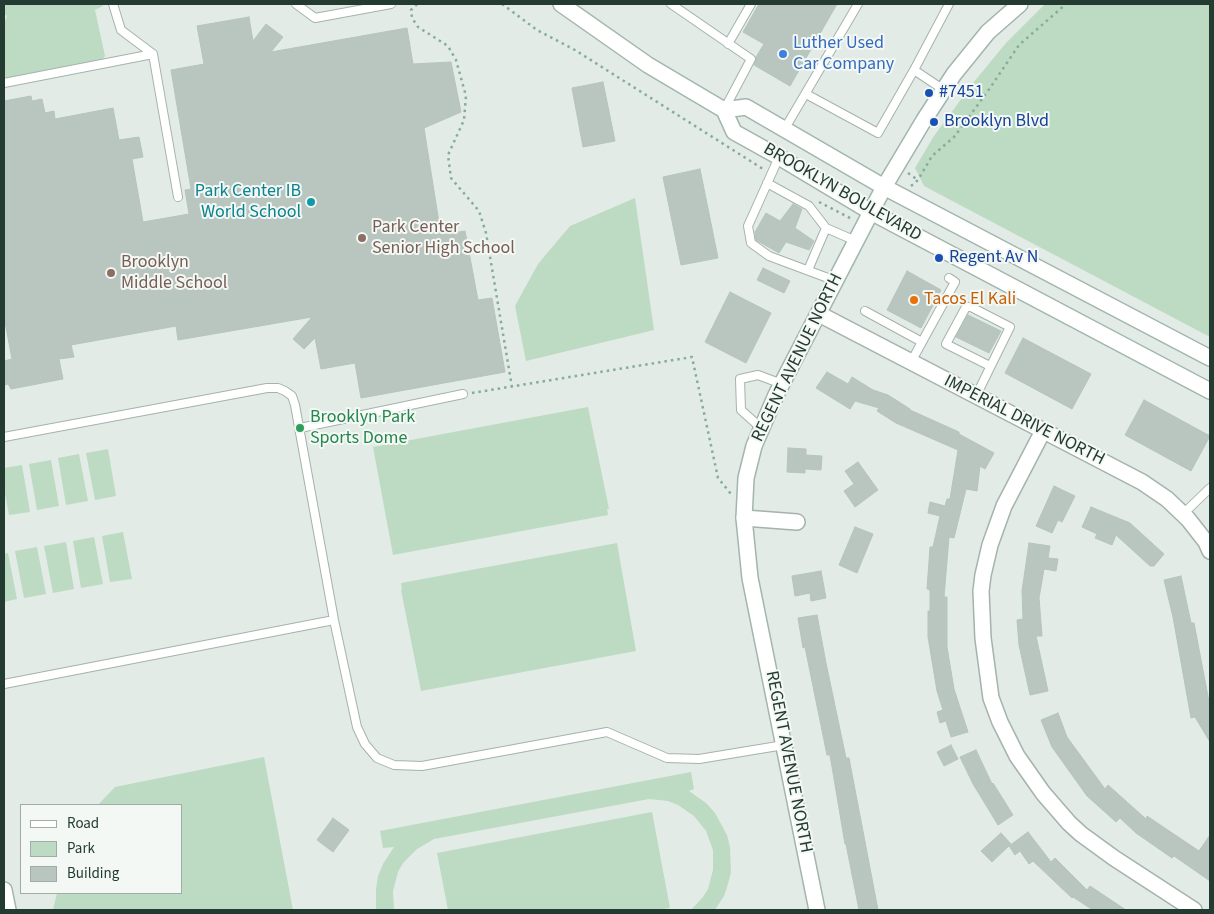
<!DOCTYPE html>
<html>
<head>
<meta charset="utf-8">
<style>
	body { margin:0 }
	#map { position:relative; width:1214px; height:914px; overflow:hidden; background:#e2ebe6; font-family:"Source Sans 3",sans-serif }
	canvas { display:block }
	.frame { position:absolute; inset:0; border:5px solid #243b32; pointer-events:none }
	.legend { position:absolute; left:20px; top:804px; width:162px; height:90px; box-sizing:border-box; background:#f3f8f5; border:1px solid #a0aca7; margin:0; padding:6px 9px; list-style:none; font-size:15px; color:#243b32 }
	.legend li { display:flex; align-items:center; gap:10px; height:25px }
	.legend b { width:25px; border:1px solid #a0aca7 }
</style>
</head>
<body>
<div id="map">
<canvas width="1214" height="914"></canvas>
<div class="frame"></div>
<ul class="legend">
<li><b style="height:6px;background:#fff"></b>Road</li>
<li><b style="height:14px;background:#bddbc2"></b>Park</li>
<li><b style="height:14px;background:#b8c6bf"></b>Building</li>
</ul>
</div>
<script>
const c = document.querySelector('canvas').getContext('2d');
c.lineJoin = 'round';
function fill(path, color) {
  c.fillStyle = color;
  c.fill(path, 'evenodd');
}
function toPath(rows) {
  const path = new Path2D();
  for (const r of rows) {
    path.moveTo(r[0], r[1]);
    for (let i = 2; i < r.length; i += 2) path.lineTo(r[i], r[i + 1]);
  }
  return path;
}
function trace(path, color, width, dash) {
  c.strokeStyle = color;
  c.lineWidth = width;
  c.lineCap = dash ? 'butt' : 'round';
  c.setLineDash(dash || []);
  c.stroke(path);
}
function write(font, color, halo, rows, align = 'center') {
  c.font = font + ' "Source Sans 3",sans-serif';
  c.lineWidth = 4;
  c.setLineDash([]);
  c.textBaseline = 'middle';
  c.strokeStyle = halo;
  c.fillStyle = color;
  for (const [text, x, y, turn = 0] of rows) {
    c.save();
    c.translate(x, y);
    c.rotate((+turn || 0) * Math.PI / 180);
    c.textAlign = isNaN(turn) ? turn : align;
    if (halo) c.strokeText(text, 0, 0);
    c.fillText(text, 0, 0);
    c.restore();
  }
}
fill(toPath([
	[4,4,102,4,103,6,95,10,105,56,98,66,4,86,4,23,7,16,4,14],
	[1045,4,1210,4,1210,337,924,186,915,168,934,136,973,83,1006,43],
	[635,198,654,330,526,361,515,306,538,264,570,226],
	[588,407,609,509,607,509,608,515,393,555,373,447],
	[108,449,116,496,95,500,86,453],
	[79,454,88,501,66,505,58,458],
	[51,460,59,506,37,510,29,464],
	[22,465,30,512,9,515,4,488,4,468],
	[123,532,132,579,110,582,102,536],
	[94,537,103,584,81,588,73,541],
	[66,542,74,589,53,593,44,546],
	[617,543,636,651,421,691,401,590,402,589,401,583],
	[37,547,46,594,24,598,15,551],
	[8,553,17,599,4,602,4,554],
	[264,757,293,910,53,910,57,893,181,893,181,805,98,805,115,787],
	[691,772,694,789,689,791,706,803,715,813,727,835,730,847,731,872,728,884,724,896,715,910,691,910,703,897,708,889,713,870,713,850,706,831,694,816,678,805,668,801,649,799,434,839,417,849,403,863,398,872,393,891,394,910,376,910,376,889,378,876,383,864,394,847,383,848,380,831],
	[652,812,670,908,657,910,448,910,437,853]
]), '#bddbc2');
const building = toPath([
	[759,4,837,4,790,86,754,65,756,57,764,44,743,32,759,4],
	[249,17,253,41,266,24,283,37,271,52,407,28,413,64,451,62,461,112,424,128,441,235,465,231,478,300,492,298,505,372,361,398,355,363,321,369,315,338,304,349,293,339,312,317,178,340,176,326,71,345,74,357,59,359,63,379,11,389,8,384,4,385,4,361,12,359,4,317,4,101,31,96,32,101,42,99,45,113,54,111,55,119,113,108,119,140,139,137,143,157,132,159,143,222,189,214,185,190,191,189,171,70,204,64,197,26,249,17],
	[603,82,615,141,583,147,572,88,603,82],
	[700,169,718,258,681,265,663,177,700,169],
	[793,204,802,209,795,228,814,241,809,250,786,242,779,253,756,240,755,232,766,213,780,221,793,204],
	[763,268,790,281,784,293,757,280,763,268],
	[907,271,941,290,921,328,887,310,907,271],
	[730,292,771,313,746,363,705,342,730,292],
	[968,315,1001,331,989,353,956,337,968,315],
	[1023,338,1091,374,1072,409,1005,373,1023,338],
	[827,372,848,384,852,377,873,390,888,395,910,409,910,410,959,432,959,434,994,453,985,469,980,466,977,491,966,489,954,538,949,537,944,597,947,597,947,647,954,689,968,732,951,737,946,721,940,723,937,712,943,710,937,691,928,637,928,611,930,611,930,590,927,589,930,547,933,547,940,516,928,513,930,502,945,506,947,499,950,499,958,450,896,423,877,411,879,408,855,401,850,409,816,388,827,372],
	[1144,400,1210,436,1191,471,1125,435,1144,400],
	[788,448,806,449,806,455,822,456,821,470,805,469,805,473,787,472,788,448],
	[858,462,878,490,855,507,844,491,854,484,845,471,858,462],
	[1054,486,1075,496,1062,522,1058,520,1052,533,1036,526,1054,486],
	[1091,507,1130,523,1164,554,1154,566,1150,566,1116,535,1112,545,1095,538,1097,534,1082,527,1091,507],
	[855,527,873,534,857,573,839,565,855,527],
	[1029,543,1050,546,1048,558,1058,559,1056,571,1044,569,1039,598,1042,636,1036,636,1048,691,1030,695,1019,645,1017,620,1023,619,1022,591,1029,543],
	[821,571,826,598,811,601,810,593,795,596,792,576,821,571],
	[1181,576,1191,623,1194,623,1210,707,1210,742,1195,717,1191,718,1173,617,1164,580,1181,576],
	[817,615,826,663,846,758,849,758,878,910,859,910,846,844,845,844,830,755,827,755,805,647,803,648,798,618,817,615],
	[1058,713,1067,737,1105,789,1108,785,1146,819,1147,816,1199,851,1210,835,1210,881,1174,856,1172,858,1136,833,1120,818,1116,822,1087,796,1052,747,1041,720,1058,713],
	[951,745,958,759,944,766,937,752,951,745],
	[976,750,992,784,993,783,1013,815,998,825,973,784,960,757,976,750],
	[333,818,349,830,333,852,317,840,333,818],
	[1028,832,1051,862,1055,858,1087,890,1090,886,1126,910,1093,910,1073,897,1072,898,1033,861,1029,864,1020,851,1015,855,1009,846,1028,832],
	[1001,833,1011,844,992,862,981,851,1001,833]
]);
fill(building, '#b8c6bf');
trace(building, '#b5c4bd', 1);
const lane = toPath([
	[113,4,121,30,153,54,178,197],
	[296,4,315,18,391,4],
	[671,4,751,59,724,110],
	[728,44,751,4],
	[914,70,944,90],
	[4,83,153,54],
	[806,94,878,133,914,70,949,4],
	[784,130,858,4],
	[779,157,748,226,751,243,769,256,836,281],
	[767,183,809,206,826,228],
	[808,270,826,228,856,241],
	[865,311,922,342],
	[911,362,955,282,949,278],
	[976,396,1010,327,971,307,966,307,946,344,990,366],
	[300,428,463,394],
	[761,428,741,410,740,379,758,375,782,384],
	[4,437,267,388,278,388,285,391,292,396,295,405,334,620,357,727,365,744,377,758,394,765,422,766,607,732,667,758,699,759,784,745],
	[1183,514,1210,488],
	[4,684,334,620]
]);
const street = toPath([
	[819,314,1142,482,1167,499,1188,519,1206,542,1210,551],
	[1043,431,1004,506,990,545,983,575,981,591,983,638,991,698,1000,722,1017,756,1043,793,1069,823,1081,834,1114,858,1194,910],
	[744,518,797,522]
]);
const secondary = toPath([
	[561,4,648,65,724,110,734,132,779,157,871,212,1210,391],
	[724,110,746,107,884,187,1210,358],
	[4,890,8,910],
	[817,910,750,578,744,518,746,478,754,446,776,395,884,187,924,120,954,74,988,32,1020,4]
]);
trace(lane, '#a5b3ac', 10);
trace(street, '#a5b3ac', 18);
trace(secondary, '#a2b6ad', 18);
trace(toPath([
	[417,4,411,10,412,18,418,27,448,46,456,60,466,96,464,120,448,155,451,178,479,211,486,233,512,387],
	[502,4,537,30,575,50,763,169],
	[908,173,918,180],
	[911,186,918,180,932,156,954,137,966,121,990,88,1019,45,1066,4],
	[819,202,852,219],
	[472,393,692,357,718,478,731,494]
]), '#85ac9c', 2.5, [2.5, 4]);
trace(lane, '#fff', 8);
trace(street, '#fff', 15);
trace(secondary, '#fff', 15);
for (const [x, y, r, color] of [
	[783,54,5,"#3f7fe0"],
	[929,93,5,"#1a4fb4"],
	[934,122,5,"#1a4fb4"],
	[311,202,5,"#0f9aa8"],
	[362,238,5,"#8d6e63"],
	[939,258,5,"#1a4fb4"],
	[111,273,5,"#8d6e63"],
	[914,300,5,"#e8710a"],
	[300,428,5,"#2e9e5b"]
]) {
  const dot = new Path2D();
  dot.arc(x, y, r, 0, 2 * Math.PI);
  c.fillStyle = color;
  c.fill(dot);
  trace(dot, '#f3f8f5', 2);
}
write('18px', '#366cbe', '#f3f8f5', [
	["Luther Used",793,44],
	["Car Company",793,65]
], 'left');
write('18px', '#164399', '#f3f8f5', [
	["#7451",939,93],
	["Brooklyn Blvd",944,122],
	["Regent Av N",949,258]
], 'left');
write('18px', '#0d838f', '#f3f8f5', [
	["Park Center IB",301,192],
	["World School",301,213]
], 'right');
write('18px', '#243b32', '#f3f8f5', [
	["BROOKLYN BOULEVARD",842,193,30],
	["REGENT AVENUE NORTH",798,358,-64],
	["IMPERIAL DRIVE NORTH",1024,421,27],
	["REGENT AVENUE NORTH",788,762,79]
]);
write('18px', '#785e54', '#f3f8f5', [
	["Park Center",372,228],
	["Senior High School",372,249],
	["Brooklyn",121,263],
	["Middle School",121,284]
], 'left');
write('18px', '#c56008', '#f3f8f5', [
	["Tacos El Kali",924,300]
], 'left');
write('18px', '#27864d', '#f3f8f5', [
	["Brooklyn Park",310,418],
	["Sports Dome",310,439]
], 'left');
</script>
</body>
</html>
